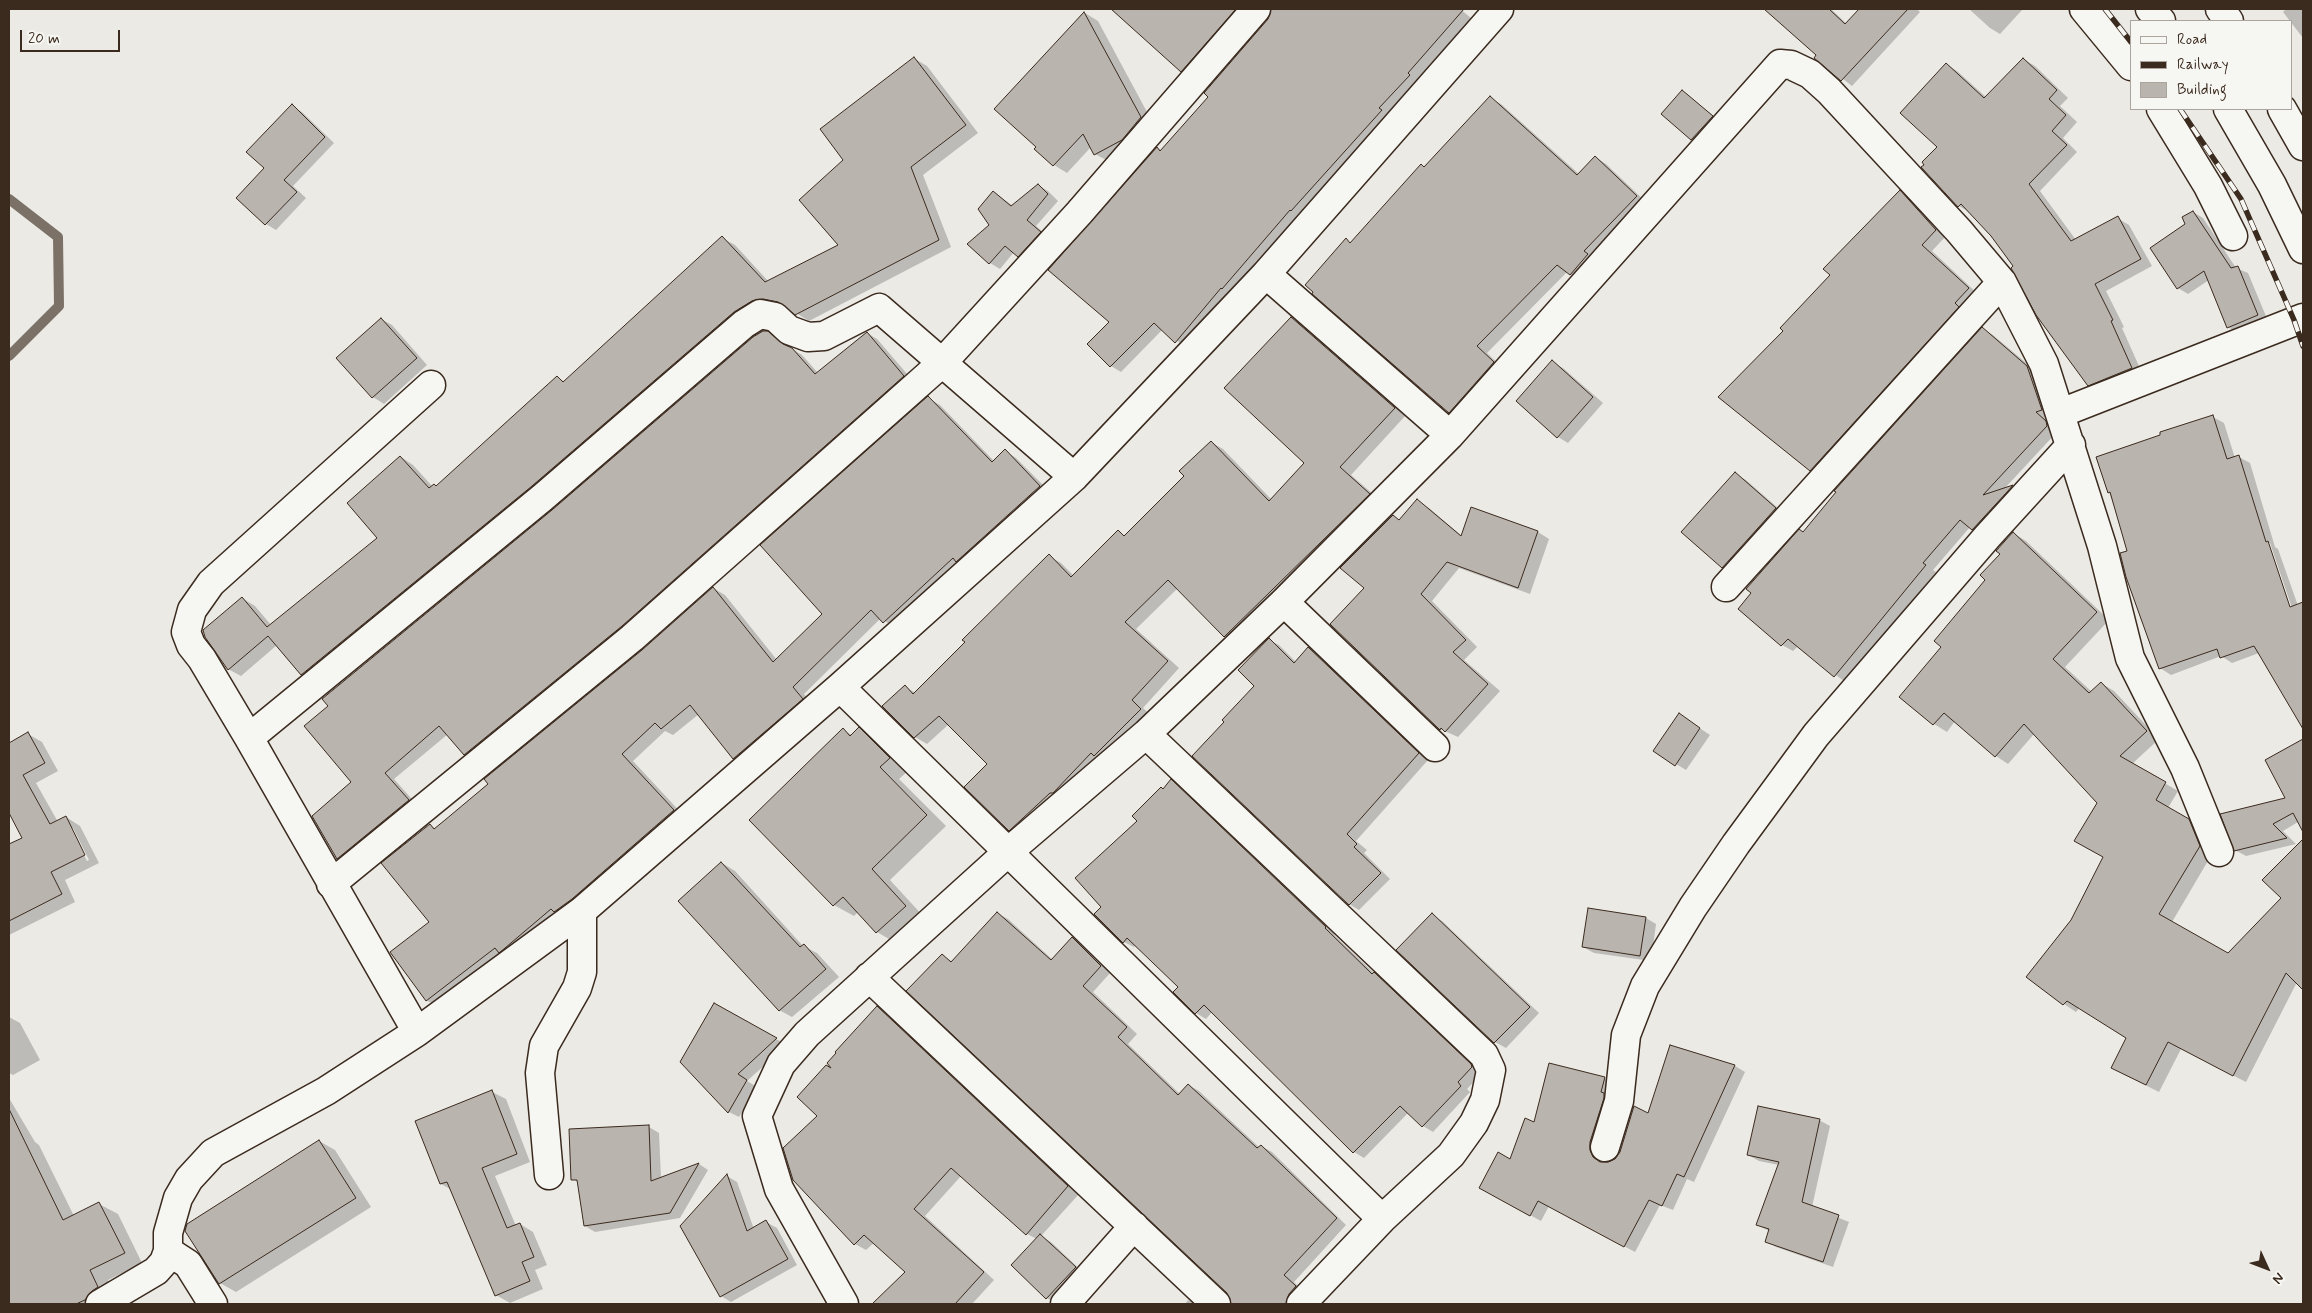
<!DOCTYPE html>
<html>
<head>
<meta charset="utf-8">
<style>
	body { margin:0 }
	#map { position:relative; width:2312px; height:1313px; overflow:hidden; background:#ebeae5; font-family:Mynerve,sans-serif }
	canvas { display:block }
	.frame { position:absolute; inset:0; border:10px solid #3b2a1e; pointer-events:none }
	.legend { position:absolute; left:2130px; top:20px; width:162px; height:90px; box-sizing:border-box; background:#f6f6f2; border:1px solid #aba49d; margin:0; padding:6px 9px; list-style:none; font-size:15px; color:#3b2a1e }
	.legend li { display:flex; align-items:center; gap:10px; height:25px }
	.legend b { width:25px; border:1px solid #aba49d }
	.north { position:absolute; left:2242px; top:1243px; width:50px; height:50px; -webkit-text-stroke:4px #f6f6f2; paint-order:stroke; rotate:133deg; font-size:14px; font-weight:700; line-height:20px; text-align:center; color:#3b2a1e }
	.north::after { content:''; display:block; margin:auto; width:18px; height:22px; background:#3b2a1e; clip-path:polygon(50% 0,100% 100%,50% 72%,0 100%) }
	.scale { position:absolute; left:20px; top:30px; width:100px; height:22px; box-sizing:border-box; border:2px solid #3b2a1e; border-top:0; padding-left:6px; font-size:15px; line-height:18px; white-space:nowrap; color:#3b2a1e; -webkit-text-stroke:4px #f6f6f2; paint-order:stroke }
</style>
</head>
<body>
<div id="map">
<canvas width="2312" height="1313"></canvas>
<div class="frame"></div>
<ul class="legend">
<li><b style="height:6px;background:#f6f6f2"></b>Road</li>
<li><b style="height:6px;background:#3b2a1e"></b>Railway</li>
<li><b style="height:14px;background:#bab4ae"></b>Building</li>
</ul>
<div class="north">N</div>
<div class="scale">20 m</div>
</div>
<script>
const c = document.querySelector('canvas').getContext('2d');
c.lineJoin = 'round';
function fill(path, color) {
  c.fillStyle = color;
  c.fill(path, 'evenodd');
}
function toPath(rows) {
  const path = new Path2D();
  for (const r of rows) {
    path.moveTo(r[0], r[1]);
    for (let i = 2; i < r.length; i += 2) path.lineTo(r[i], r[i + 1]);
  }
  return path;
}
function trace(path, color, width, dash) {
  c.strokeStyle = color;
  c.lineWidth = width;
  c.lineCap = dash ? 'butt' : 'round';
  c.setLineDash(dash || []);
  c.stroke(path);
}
fill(toPath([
	[1139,9,1251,9,1192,77,1181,71,1127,22],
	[1291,9,1460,9,1471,18,1417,79,1419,81,1186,348,1163,329,1121,372,1111,366,1111,322,1158,148,1162,151],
	[1778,9,1831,9,1847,24,1861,9,1917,9,1920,12,1852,86,1816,58,1818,55,1773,15],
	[1969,9,2023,9,2000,34,1990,28],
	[2286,9,2303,9,2303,38,2283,12],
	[1085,13,1098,21,1154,125,1108,161,1095,154,1091,147,1067,173,1054,165,1036,149],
	[915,59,927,66,978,133,923,175,951,247,809,321,788,308,777,305,315,681,302,674,277,645,241,676,228,669,242,598,255,606,271,625,379,538,401,457,413,465,432,486,437,487,557,377,565,382,722,238,735,245,769,282,840,245,845,160],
	[2023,59,2035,66,2068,98,2060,106,2077,122,2063,138,2077,152,2040,191,2076,240,2117,218,2129,225,2152,266,2106,291,2124,327,2122,328,2143,375,2101,391,2089,385,2015,266,1992,235,1971,213,1959,206,1938,147,1946,64,1957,71,1987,98],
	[1683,91,1721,122,1701,144,1663,114],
	[1490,98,1501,104,1579,174,1595,157,1606,164,1647,203,1581,281,1567,272,1487,353,1504,369,1460,418,1449,412,1346,240,1351,243,1425,168],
	[292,106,302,112,334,143,293,186,306,198,276,230,266,224,266,168],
	[1038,185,1048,191,1058,201,1036,226,1050,238,1029,262,1014,252,1000,269,990,263,994,192,1013,206],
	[1900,192,1910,197,1946,236,1932,251,1979,295,1821,476,1810,470,1832,275],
	[2193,212,2203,218,2236,268,2248,273,2268,321,2238,333,2228,327,2209,280,2188,294,2178,288,2186,225],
	[1291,318,1303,325,1406,415,1351,475,1381,501,1237,643,1225,636,1178,588,1136,629,1179,668,1143,708,1152,716,1021,837,1010,830,989,764,949,724,927,744,915,737,905,687,916,693,1049,556,1061,563,1074,576,1118,532,1126,536,1185,476,1211,442,1223,449,1272,500,1305,462],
	[381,319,392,325,427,365,384,404,373,397,338,358],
	[1983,329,1993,335,2038,373,2052,415,2045,418,2056,428,2057,432,2004,489,2013,486,2022,492,1983,535,1970,527,1933,570,1936,572,1845,682,1798,646,1793,651,1782,645,1739,609],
	[767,333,802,355,818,373,867,333,877,339,914,382,475,760,465,754,448,734,394,779,418,806,348,864,338,858,352,782],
	[1552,362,1563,368,1603,403,1568,443,1558,437],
	[928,398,940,405,994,461,1005,451,1016,458,1051,493,896,629,881,618,804,694,814,706,746,765,734,758,699,714,673,735,665,731,633,761,685,817,438,1007,426,1000,431,923,430,825,436,829,713,588,725,595,777,660,824,614],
	[2213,417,2224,423,2235,458,2239,457,2250,463,2275,547,2278,549,2303,620,2303,726,2259,653,2232,663,2221,656,2171,675,2160,668,2129,551,2109,492],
	[2267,543,2270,543,2294,614,2291,614],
	[1735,474,1746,480,1786,515,1733,573,1723,567],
	[1417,501,1429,508,1462,536,1472,509,1538,532,1549,539,1530,594,1459,568,1432,601,1477,647,1464,660,1500,691,1458,737,1440,729,1366,587,1393,516,1400,521],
	[2013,533,2026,541,2109,620,2065,667,2092,692,2101,683,2114,691,2159,739,2132,764,2178,791,2168,808,2201,828,2212,854,2172,922,2229,955,2283,898,2296,848,2303,852,2303,988,2297,982,2246,1082,2181,1049,2159,1092,2125,1075,2127,1038,2080,1007,2076,1012,2064,1004,2072,920,2104,857,2098,803,2034,734,2008,764,1996,756,1955,721,1947,732,1934,724,1901,697,1943,647,1987,580],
	[1269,640,1279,645,1296,662,1309,649,1319,655,1428,760,1356,841,1367,850,1364,853,1390,879,1359,910,1349,904,1256,686],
	[1680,715,1710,735,1686,770,1676,764],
	[859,729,879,740,909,770,899,779,946,826,890,880,924,917,896,943,877,932,858,912,854,916,834,905,751,820,843,730,852,735],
	[28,734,42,742,58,771,36,783,58,822,66,817,80,826,99,863,65,880,75,902,9,935,9,846,24,838,9,810,9,744],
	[70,828,73,828,89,860,87,861],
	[2303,740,2303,819,2283,831,2296,844,2246,856,2235,850,2287,799,2266,760],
	[1171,781,1181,787,1336,933,1334,935,1374,973,1385,980,1482,1073,1467,1089,1470,1092,1433,1132,1423,1126,1409,1112,1364,1158,1354,1152,1212,1012,1206,1019,1196,1013,1180,987,1136,945,1134,947,1124,942,1103,907,1139,821],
	[722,863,735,871,803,946,817,953,839,977,792,1017,779,1010],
	[1589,910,1646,918,1656,924,1651,961,1594,953,1583,947],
	[997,913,1008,919,1053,960,1072,938,1083,944,1111,972,1093,992,1137,1034,1128,1044,1180,1094,1188,1085,1199,1091,1260,1148,1261,1146,1272,1152,1346,1225,1294,1282,1306,1293,1296,1304,1232,1304,1232,1299,942,955,953,962],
	[1432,915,1442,921,1539,1013,1506,1048,1495,1042,1398,950],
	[714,1005,787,1045,747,1081,757,1087,739,1117,729,1112,682,1062],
	[877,1007,888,1014,1079,1194,1041,1236,1051,1242,1085,1274,1057,1304,1047,1298,1037,1239,1027,1234,961,1176,925,1216,994,1280,972,1304,874,1304,907,1272,875,1242,866,1250,855,1244,819,1116,836,1072],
	[9,1017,20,1023,40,1060,13,1075,9,1073],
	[1671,1047,1735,1066,1745,1072,1694,1182,1687,1179,1673,1210,1660,1205,1635,1252,1549,1206,1541,1221,1491,1194,1535,1123,1604,1078,1615,1084,1600,1157,1603,1163,1608,1164,1616,1160,1648,1114],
	[492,1092,506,1099,530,1162,495,1176,516,1226,520,1224,533,1232,547,1265,535,1270,543,1289,510,1303,496,1295,452,1190,441,1184],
	[9,1098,35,1142,39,1145,74,1216,99,1204,118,1214,142,1263,108,1280,116,1298,108,1304,9,1304],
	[1819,1120,1830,1126,1812,1207,1849,1222,1833,1267,1776,1247,1766,1241,1769,1231,1757,1225,1779,1165,1759,1161,1748,1155],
	[649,1127,659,1133,661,1178,699,1164,708,1170,680,1218,595,1232,585,1226,578,1182,573,1179],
	[319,1141,335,1150,371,1207,236,1292,220,1283,186,1230],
	[727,1176,737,1182,754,1229,766,1222,777,1228,797,1265,731,1302,721,1296],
	[1188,1300,1195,1304,1185,1304]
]), '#0003');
trace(toPath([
	[9,199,58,237,59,306,9,356]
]), '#7c7167', 10);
const building = toPath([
	[1111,9,1236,9,1181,72,1111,9],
	[1271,9,1464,9,1408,73,1410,75,1379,108,1382,110,1291,211,1290,210,1222,289,1221,288,1175,343,1154,323,1110,367,1087,344,1109,322,1048,270,1157,147,1160,151,1208,97,1204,93,1268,19,1271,9],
	[1764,9,1829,9,1845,24,1859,9,1908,9,1841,81,1814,58,1816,55,1764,9],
	[1084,12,1141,117,1122,140,1094,155,1083,134,1053,166,1034,149,1036,147,994,109,1084,12],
	[914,57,966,125,911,167,939,240,795,315,778,302,763,299,752,301,734,312,532,486,301,675,268,636,228,670,205,637,203,630,242,597,267,627,377,538,347,503,400,456,429,488,434,484,436,486,557,376,563,382,722,236,765,282,838,245,799,200,843,160,820,129,914,57],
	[2023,58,2057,90,2049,99,2066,115,2052,131,2067,145,2029,184,2071,241,2118,216,2141,259,2095,284,2113,320,2111,321,2132,368,2088,386,2036,315,2011,268,2013,266,1991,236,1961,204,1958,207,1921,167,1924,165,1922,162,1937,147,1900,113,1946,63,1984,98,2023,58],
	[1682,90,1713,116,1691,140,1661,114,1682,90],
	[1490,96,1577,175,1595,156,1637,196,1584,251,1588,254,1570,275,1557,265,1477,346,1494,362,1449,413,1312,294,1313,292,1305,285,1346,238,1350,243,1421,164,1424,167,1490,96],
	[292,104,325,137,284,180,297,192,265,225,236,198,264,168,246,152,292,104],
	[1038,184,1048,194,1027,220,1041,232,1018,257,1005,246,989,264,967,244,989,225,978,209,993,191,1011,206,1038,184],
	[1900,190,1936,230,1922,245,1969,288,1955,303,1959,307,1810,471,1718,397,1783,331,1780,328,1830,275,1823,269,1900,190],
	[2193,211,2231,268,2238,266,2258,315,2227,328,2204,271,2177,289,2150,248,2185,224,2182,217,2193,211],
	[1291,317,1395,408,1340,467,1370,494,1224,637,1168,580,1125,622,1168,661,1132,700,1141,709,1094,756,1091,753,1053,793,1050,793,1009,831,964,787,987,764,939,716,914,738,882,706,905,685,913,694,965,642,962,640,1049,554,1071,577,1118,530,1124,536,1184,476,1179,471,1211,441,1269,501,1304,463,1224,388,1291,317],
	[381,318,417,358,372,398,336,358,381,318],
	[1982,327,2027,366,2042,410,2036,412,2046,421,2047,426,1983,495,2013,485,2007,492,1972,530,1960,520,1923,563,1926,565,1834,677,1788,639,1781,646,1738,609,1751,593,1746,589,1799,529,1803,532,1836,492,1834,491,1982,327],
	[763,331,768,331,783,344,792,348,815,374,867,332,904,376,622,626,464,755,439,726,385,773,409,800,337,859,312,816,351,782,304,726,328,706,322,699,552,510,753,337,763,331],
	[1552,360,1593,397,1557,438,1516,401,1552,360],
	[928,396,992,462,1005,449,1040,486,956,562,953,558,883,623,871,610,793,687,803,699,733,759,690,705,661,729,655,723,622,754,674,810,572,899,554,912,551,909,505,948,499,953,495,948,426,1001,390,952,429,922,381,863,430,824,434,829,445,820,488,784,484,779,642,650,713,587,773,662,822,614,760,545,928,396],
	[2213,415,2227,459,2239,455,2266,542,2268,541,2290,607,2303,602,2303,729,2254,646,2220,658,2217,649,2159,669,2126,577,2120,553,2127,551,2110,492,2108,493,2096,457,2160,435,2160,432,2213,415],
	[1735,472,1776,508,1722,568,1681,532,1735,472],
	[1417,499,1461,536,1471,507,1538,531,1518,588,1447,562,1421,594,1466,640,1453,652,1488,684,1445,732,1441,728,1440,730,1330,624,1364,588,1340,568,1393,515,1399,520,1417,499],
	[2013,532,2097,612,2053,659,2089,693,2101,682,2147,731,2120,756,2166,782,2156,800,2189,819,2200,846,2159,914,2228,953,2281,898,2262,880,2303,839,2303,990,2286,973,2233,1076,2168,1042,2146,1085,2111,1068,2126,1038,2067,1001,2063,1005,2026,977,2071,920,2103,857,2074,841,2097,803,2024,724,1995,757,1944,713,1933,725,1899,697,1941,647,1934,641,1985,580,1980,575,2000,554,1996,551,2013,532],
	[1269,638,1294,663,1308,647,1419,753,1347,834,1357,844,1354,847,1381,873,1349,905,1192,756,1224,722,1222,720,1254,686,1238,670,1269,638],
	[1679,713,1700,728,1675,766,1653,751,1679,713],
	[859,727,890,758,880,767,927,815,872,869,906,906,876,933,843,897,833,906,749,820,843,728,850,736,859,727],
	[28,732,45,763,23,775,50,824,66,816,85,855,51,872,62,894,9,921,9,844,22,838,9,813,9,743,28,732],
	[2303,739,2303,832,2293,813,2273,824,2287,838,2234,851,2220,814,2285,798,2265,760,2303,739],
	[1171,779,1326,927,1325,928,1372,974,1374,972,1471,1064,1472,1067,1458,1082,1461,1086,1422,1127,1400,1106,1353,1153,1204,1005,1195,1014,1173,992,1178,987,1127,938,1123,943,1094,914,1101,907,1075,878,1137,821,1132,816,1161,787,1163,789,1171,779],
	[721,862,800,947,804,944,826,969,779,1011,678,901,721,862],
	[1588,908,1646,917,1640,956,1582,947,1588,908],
	[997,912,1051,960,1072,937,1101,966,1083,986,1127,1027,1118,1037,1178,1095,1188,1084,1257,1148,1261,1145,1337,1218,1284,1275,1296,1286,1289,1294,1286,1304,1231,1304,1227,1293,906,991,942,954,951,962,997,912],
	[1432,913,1530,1007,1494,1043,1396,950,1432,913],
	[714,1003,777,1038,738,1074,747,1080,728,1113,680,1062,714,1003],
	[877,1006,1068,1186,1026,1235,951,1168,914,1209,984,1272,955,1304,872,1304,905,1272,864,1235,854,1245,793,1180,783,1148,817,1116,797,1097,826,1065,831,1068,827,1063,836,1053,835,1052,877,1006],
	[1670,1045,1735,1065,1684,1177,1677,1174,1662,1206,1649,1200,1624,1247,1538,1201,1530,1216,1479,1188,1498,1152,1510,1159,1525,1118,1534,1122,1549,1063,1605,1077,1601,1092,1604,1093,1604,1098,1590,1142,1590,1150,1593,1157,1600,1162,1608,1162,1615,1159,1620,1152,1634,1106,1648,1113,1670,1045],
	[492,1090,517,1154,482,1168,507,1228,520,1223,534,1257,522,1262,530,1281,495,1296,447,1182,440,1184,415,1121,492,1090],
	[1758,1106,1820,1119,1802,1202,1839,1215,1823,1262,1765,1242,1769,1229,1756,1225,1779,1162,1747,1155,1758,1106],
	[9,1109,63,1220,99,1202,125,1253,90,1270,98,1287,92,1291,85,1300,76,1304,9,1304,9,1109],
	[649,1125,651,1181,699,1163,670,1213,584,1226,577,1180,571,1180,569,1129,649,1125],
	[319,1140,356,1198,219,1284,185,1231,187,1224,319,1140],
	[727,1174,747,1231,766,1220,788,1259,720,1297,680,1226,727,1174],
	[1040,1234,1076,1267,1046,1299,1011,1265,1040,1234]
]);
fill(building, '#bab4ae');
trace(building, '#3b2a1e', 1);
const minor = toPath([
	[2084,9,2131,66],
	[2161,109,2208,186,2233,236],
	[1266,274,1450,435],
	[2061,413,2303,318],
	[1726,587,2002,282],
	[1284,602,1435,747],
	[840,687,1382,1219],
	[1146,734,1484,1055,1491,1070,1485,1100,1474,1123,1451,1155,1382,1219,1301,1304],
	[249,738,542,498,744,324,760,314,775,317,789,330,808,337,824,336,879,308,1074,477],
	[331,884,632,638,942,363,1079,213,1256,9],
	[869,977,1216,1304],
	[417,1032,249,738,202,659,191,645,186,632,192,610,211,583,431,385],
	[1605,1147,1619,1101,1626,1035,1645,986,1693,907,1736,844,1816,735,1987,537,2071,445],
	[549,1175,540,1073,544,1046,577,988,582,972,582,911],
	[168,1251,188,1264,213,1304],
	[100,1304,156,1271,164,1262,168,1251,168,1233,178,1198,189,1179,213,1153,326,1091,417,1032,582,911,840,687,1074,477,1266,274,1499,9],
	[844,1304,779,1189,757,1116,781,1064,807,1034,1008,852,1146,734,1284,602,1450,435,1780,64,1791,65,1810,74,1829,91,1959,231,2002,282,2044,364,2102,546,2130,658,2185,768,2219,852],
	[1065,1304,1134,1226]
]);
const highway = toPath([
	[2150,9,2161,21],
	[2220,9,2229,21],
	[2228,109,2272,185,2303,249],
	[2282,109,2303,146]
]);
trace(minor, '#3b2a1e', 31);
trace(highway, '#3b2a1e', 31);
trace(minor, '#f6f6f2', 28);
trace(highway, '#f6f6f2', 28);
const rail = toPath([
	[2105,9,2131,42],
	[2180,109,2241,199,2294,320,2303,346]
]);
trace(rail, '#3b2a1e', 5.5);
trace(rail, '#f6f6f2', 4, [11]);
</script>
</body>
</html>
